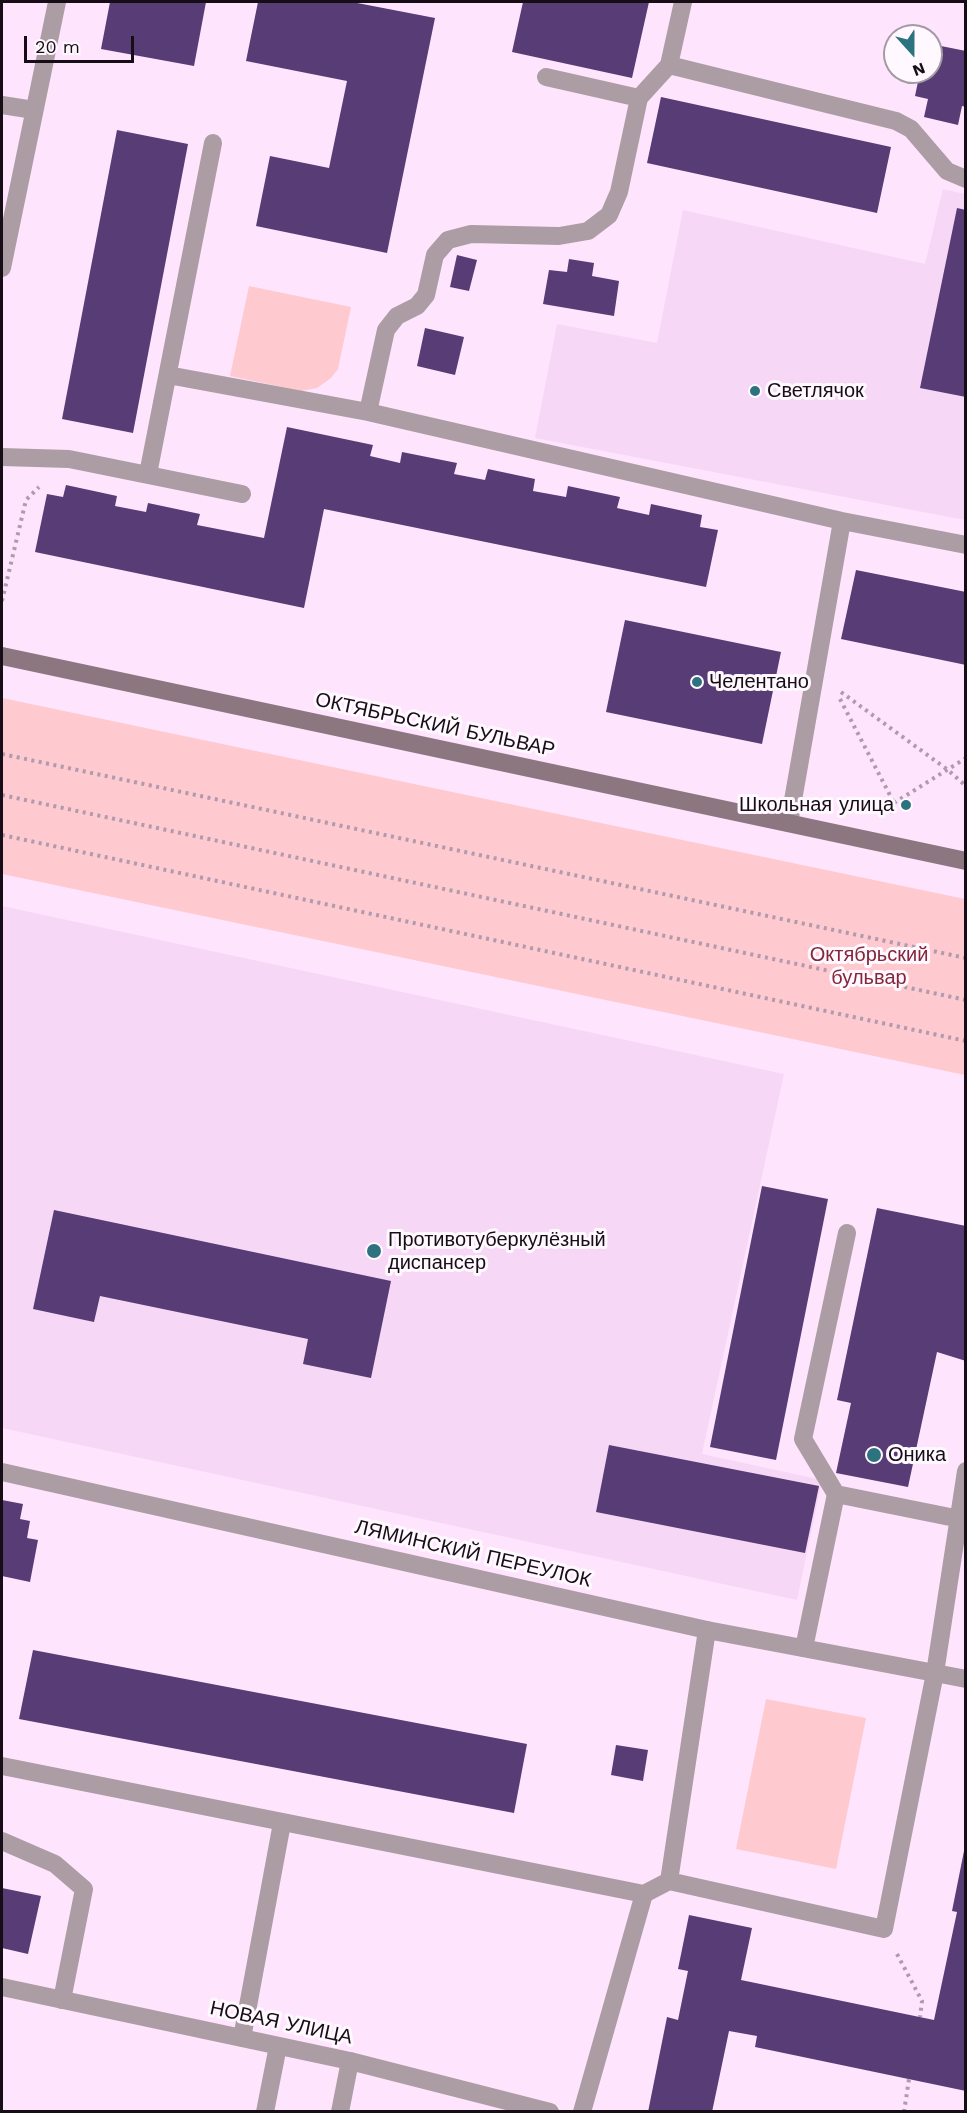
<!DOCTYPE html>
<html>
<head>
<meta charset="utf-8">
<style>
	body { margin:0 }
	#map { position:relative; width:967px; height:2113px; overflow:hidden; background:#ffe4fe; font-family:"Work Sans",sans-serif }
	canvas { display:block }
	.frame { position:absolute; inset:0; border:3px solid #160d16; pointer-events:none }
	.north { position:absolute; left:883px; top:24px; width:60px; height:60px; box-sizing:border-box; background:#fff9ff; border:2px solid #a29ba2; border-radius:50%; rotate:159deg; font-size:16px; font-weight:700; line-height:24px; text-align:center; color:#160d16 }
	.north::after { content:''; display:block; margin:auto; width:21px; height:27px; background:#2c727f; clip-path:polygon(50% 0,100% 100%,50% 72%,0 100%) }
	.scale { position:absolute; left:24px; top:36px; width:110px; height:27px; box-sizing:border-box; border:3px solid #160d16; border-top:0; padding-left:8px; font-size:18px; line-height:21px; white-space:nowrap; color:#160d16; -webkit-text-stroke:4px #fff9ff; paint-order:stroke }
</style>
</head>
<body>
<div id="map">
<canvas width="967" height="2113"></canvas>
<div class="frame"></div>
<div class="north">N</div>
<div class="scale">20 m</div>
</div>
<script>
const c = document.querySelector('canvas').getContext('2d');
c.lineJoin = 'round';
function fill(path, color) {
  c.fillStyle = color;
  c.fill(path, 'evenodd');
}
function toPath(rows) {
  const path = new Path2D();
  for (const r of rows) {
    path.moveTo(r[0], r[1]);
    for (let i = 2; i < r.length; i += 2) path.lineTo(r[i], r[i + 1]);
  }
  return path;
}
function trace(path, color, width, dash) {
  c.strokeStyle = color;
  c.lineWidth = width;
  c.lineCap = dash ? 'butt' : 'round';
  c.setLineDash(dash || []);
  c.stroke(path);
}
function write(font, color, halo, rows, align = 'center') {
  c.font = font + ' "Work Sans",sans-serif';
  c.lineWidth = 6;
  c.setLineDash([]);
  c.textBaseline = 'middle';
  c.strokeStyle = halo;
  c.fillStyle = color;
  for (const [text, x, y, turn = 0] of rows) {
    c.save();
    c.translate(x, y);
    c.rotate((+turn || 0) * Math.PI / 180);
    c.textAlign = isNaN(turn) ? turn : align;
    if (halo) c.strokeText(text, 0, 0);
    c.fillText(text, 0, 0);
    c.restore();
  }
}
fill(toPath([
	[943,189,965,194,965,520,535,438,557,324,657,343,683,210,925,264],
	[2,906,784,1074,702,1454,822,1480,797,1600,2,1428]
]), '#f7d7f6');
fill(toPath([
	[249,286,351,307,338,369,331,378,317,388,301,391,230,376],
	[2,698,965,899,965,1075,2,874],
	[766,1699,866,1718,836,1869,736,1849]
]), '#fecacf');
fill(toPath([
	[110,2,206,2,194,66,101,49],
	[258,2,352,2,435,18,387,253,256,226,270,156,329,168,347,81,246,61],
	[523,2,649,2,632,78,512,52],
	[931,44,966,51,966,107,962,106,958,125,924,117,928,99,915,96,920,72,931,72],
	[661,97,891,147,877,213,647,163],
	[117,130,188,144,133,433,62,419],
	[957,208,966,210,966,397,920,388],
	[457,255,477,260,469,291,450,287],
	[569,259,594,263,592,276,619,281,614,316,543,304,549,270,567,272],
	[425,328,464,337,455,375,417,366],
	[287,427,373,445,370,456,400,463,402,452,457,463,454,474,485,480,488,469,535,479,533,491,566,497,568,486,620,497,617,508,649,515,651,504,702,515,700,527,718,530,706,587,324,509,304,608,35,552,47,494,63,497,66,485,117,496,115,506,146,512,148,503,200,514,197,525,264,538],
	[856,570,966,592,966,665,841,639],
	[625,620,781,652,762,744,606,712],
	[762,1186,828,1199,776,1460,710,1447],
	[877,1208,966,1226,966,1361,937,1352,908,1487,836,1473,851,1403,837,1400],
	[54,1210,391,1281,371,1378,303,1364,308,1339,100,1296,94,1322,33,1309],
	[609,1445,819,1486,805,1553,596,1512],
	[2,1500,23,1504,20,1519,30,1521,27,1538,38,1540,30,1582,2,1576],
	[33,1650,527,1744,514,1813,19,1719],
	[616,1745,648,1750,643,1781,611,1775],
	[964,1851,966,2091,755,2047,757,2036,729,2031,712,2112,648,2112,667,2017,678,2020,688,1971,678,1969,689,1915,752,1928,741,1980,934,2020,957,1912,952,1911],
	[2,1888,41,1896,28,1954,2,1948]
]), '#573c76');
trace(toPath([
	[2,601,26,500,39,487],
	[841,692,948,770,966,786],
	[840,699,894,803,892,814],
	[2,754,966,958],
	[2,795,966,1000],
	[894,803,966,758],
	[2,835,966,1041],
	[897,1954,922,2001,920,2017],
	[904,2112,909,2079]
]), '#af9aae', 4, [3, 4.5]);
trace(toPath([
	[669,65,896,121,911,129,947,171,966,179],
	[546,77,639,98],
	[2,105,34,110],
	[168,375,368,412,842,521,966,545],
	[368,412,386,330,397,316,417,306,426,295,435,255,448,240,471,234,559,236,588,231,609,215,619,192,639,98,669,65,683,2],
	[2,457,69,459,242,494],
	[148,474,213,143],
	[789,823,842,521],
	[836,1494,960,1519],
	[804,1648,836,1494,803,1439,847,1233],
	[935,1673,966,1679],
	[2,1766,644,1894],
	[2,1841,55,1864,84,1889,62,2000],
	[669,1881,884,1929,935,1673,966,1471],
	[242,2038,282,1823],
	[265,2112,278,2046],
	[340,2112,350,2061],
	[582,2112,644,1894,669,1881,707,1630]
]), '#ac9da4', 18);
trace(toPath([
	[2,268,57,2],
	[2,1472,707,1630,935,1673],
	[2,1987,350,2061,550,2112]
]), '#ac9da4', 18);
trace(toPath([
	[2,656,966,861]
]), '#8c7780', 18);
for (const [x, y, r, color] of [
	[755,391,6,"#2c727f"],
	[697,682,6,"#2c727f"],
	[906,805,6,"#2c727f"],
	[374,1251,8,"#2c727f"],
	[874,1455,8,"#2c727f"]
]) {
  const dot = new Path2D();
  dot.arc(x, y, r, 0, 2 * Math.PI);
  c.fillStyle = color;
  c.fill(dot);
  trace(dot, '#fff9ff', 2);
}
write('20px', '#160d16', '#fff9ff', [
	["Светлячок",767,391],
	["Челентано",709,682],
	["Школьная улица",894,805,"right"],
	["Противотуберкулёзный",388,1240],
	["диспансер",388,1263],
	["Оника",888,1455]
], 'left');
write('20px', '#160d16', '#fff9ff', [
	["ОКТЯБРЬСКИЙ БУЛЬВАР",435,725,12],
	["ЛЯМИНСКИЙ ПЕРЕУЛОК",473,1554,13],
	["НОВАЯ УЛИЦА",281,2023,12]
]);
write('20px', '#84273a', '#fff9ff', [
	["Октябрьский",869,955],
	["бульвар",869,978]
]);
</script>
</body>
</html>
